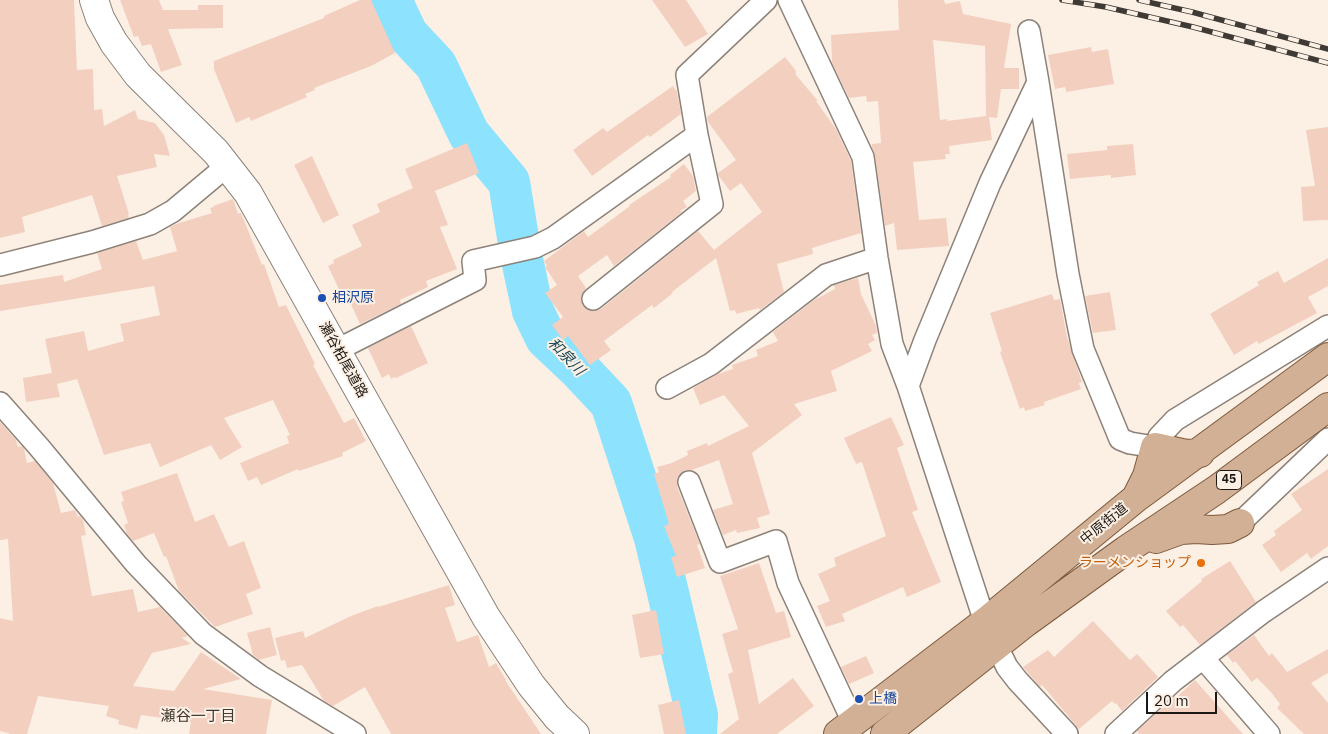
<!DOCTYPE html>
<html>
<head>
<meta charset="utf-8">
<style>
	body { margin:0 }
	#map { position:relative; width:1328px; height:734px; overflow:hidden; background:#fcf0e5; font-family:"IBM Plex Sans",sans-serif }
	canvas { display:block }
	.scale { position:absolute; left:1146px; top:692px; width:71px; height:22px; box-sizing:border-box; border:2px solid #1c1814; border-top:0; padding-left:6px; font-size:15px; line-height:18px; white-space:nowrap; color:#1c1814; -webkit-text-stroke:4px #fcf0e5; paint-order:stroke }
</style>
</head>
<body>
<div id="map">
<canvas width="1328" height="734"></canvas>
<div class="scale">20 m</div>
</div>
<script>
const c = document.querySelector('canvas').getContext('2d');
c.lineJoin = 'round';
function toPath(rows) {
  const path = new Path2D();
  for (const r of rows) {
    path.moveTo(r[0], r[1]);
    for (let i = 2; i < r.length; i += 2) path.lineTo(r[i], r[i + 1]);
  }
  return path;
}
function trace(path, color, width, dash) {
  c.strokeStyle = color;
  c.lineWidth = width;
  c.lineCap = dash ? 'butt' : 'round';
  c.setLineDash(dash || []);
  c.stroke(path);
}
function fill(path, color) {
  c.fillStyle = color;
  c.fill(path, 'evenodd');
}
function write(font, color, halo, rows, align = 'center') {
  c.font = font + ' "IBM Plex Sans","Noto Sans JP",sans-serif';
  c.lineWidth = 4;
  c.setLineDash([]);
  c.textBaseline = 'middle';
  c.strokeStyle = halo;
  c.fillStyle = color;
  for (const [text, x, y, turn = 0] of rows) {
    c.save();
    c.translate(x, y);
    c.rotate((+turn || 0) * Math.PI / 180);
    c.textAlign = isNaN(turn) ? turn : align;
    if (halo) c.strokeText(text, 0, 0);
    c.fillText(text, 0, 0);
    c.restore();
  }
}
trace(toPath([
	[391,0,407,34,436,65,469,134,509,182,520,250,533,311,546,338,580,370,611,403,655,538,697,715,696,734]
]), '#8de3fe', 42);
fill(toPath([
	[0,0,74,0,77,70,93,69,94,110,102,109,104,126,135,110,138,119,155,123,164,135,170,156,154,154,157,167,117,176,129,214,128,215,129,218,102,226,92,195,22,217,25,232,0,238],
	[120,0,159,0,163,10,198,10,198,5,223,5,223,28,168,29,182,65,161,72,151,44,142,46,138,36,134,37],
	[360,0,371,0,395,53,371,66,314,88,315,90,305,94,307,97,251,121,249,117,236,123,214,69,214,61,324,18,324,16],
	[652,0,686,0,708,34,685,47],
	[898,0,944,0,945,4,960,1,963,14,1011,24,1004,68,1019,68,1019,89,1001,89,997,118,989,117,992,140,949,146,950,154,945,154,946,159,913,162,919,220,946,218,949,246,897,250,894,223,885,226,875,155,872,147,872,144,881,143,878,101,867,102,866,96,849,98,832,63,831,35,899,30],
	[933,40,985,46,986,116,947,121,947,119,940,120],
	[1091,47,1092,52,1108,49,1114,84,1066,92,1065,87,1055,89,1048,55],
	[785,57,796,71,796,75,818,101,816,101,836,129,851,161,861,233,812,248,813,254,777,264,784,292,760,310,759,308,736,314,735,310,730,311,716,258,672,292,673,293,654,308,652,305,604,341,611,350,590,365,568,336,563,340,552,325,563,317,545,293,557,285,545,267,547,266,544,261,584,231,588,237,630,206,629,205,671,177,670,175,684,164,693,176,696,191,683,201,687,207,680,211,682,212,614,266,607,255,578,276,586,288,582,294,581,300,583,306,588,310,594,311,601,309,698,231,714,250,762,212,741,183,730,191,718,175,718,173,736,160,708,122,707,117],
	[673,86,677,92,681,114,650,137,648,135,592,176,573,150,603,128,607,132],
	[1328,127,1328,220,1303,221,1301,187,1315,186,1306,130],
	[467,143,479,173,435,191,448,225,440,227,457,269,426,281,428,287,400,300,401,304,360,324,349,300,345,302,328,266,334,263,333,260,362,246,352,225,380,212,377,204,413,188,405,169],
	[1133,144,1136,175,1111,178,1111,175,1070,179,1067,154,1107,150,1107,146],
	[312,156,339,215,323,223,294,165],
	[233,199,238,214,241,213,262,265,264,264,279,307,286,305,315,364,313,365,344,423,354,418,366,441,342,453,343,456,299,471,298,469,261,485,257,477,248,481,240,463,289,443,287,436,290,435,273,400,224,418,242,447,220,460,211,445,160,467,150,443,104,455,77,379,57,384,60,397,26,402,23,378,52,373,45,339,84,331,88,351,124,341,120,324,160,315,154,286,0,311,0,285,63,275,64,282,102,269,97,253,136,241,143,260,177,251,170,227,176,224,212,213,210,208,214,207,213,206],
	[1328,258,1328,286,1308,297,1317,313,1259,344,1257,341,1234,355,1210,314,1259,285,1257,282,1278,271,1284,283],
	[858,278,861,294,876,326,877,333,872,335,875,340,868,344,872,351,831,371,837,391,794,404,802,415,752,453,770,514,757,518,760,528,737,533,736,530,723,535,713,510,733,504,719,460,692,470,685,470,679,475,677,481,677,487,700,544,697,545,705,568,677,577,671,557,676,556,664,526,669,524,654,474,659,472,657,467,672,463,688,455,687,451,707,443,708,446,749,426,724,395,700,405,693,388,718,374,733,369,732,365,758,356,756,350,778,341,773,332,814,300,835,289,834,285],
	[1110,292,1116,330,1093,333,1085,296],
	[1052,294,1054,300,1060,299,1067,337,1082,382,1079,383,1081,389,1044,402,1045,405,1025,411,1024,407,1020,409,1000,352,1002,351,990,313],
	[411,326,428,363,396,378,395,377,391,379,389,374,382,378,368,348],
	[891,417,904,445,897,448,918,510,912,512,941,582,907,597,903,587,842,614,845,621,826,627,817,606,830,601,818,574,836,566,834,558,886,536,862,462,856,464,844,438],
	[0,422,16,440,18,447,22,446,24,449,27,463,35,461,53,483,61,513,75,510,78,517,80,516,83,520,86,535,81,536,92,596,133,589,138,612,160,607,188,636,182,638,191,644,152,653,133,686,174,691,201,652,241,679,203,689,272,700,266,734,189,734,191,722,141,715,137,729,118,724,119,720,106,716,109,706,38,696,27,734,11,734,0,731,0,618,13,621,8,539,0,540],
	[1328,469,1328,546,1311,559,1307,553,1281,572,1262,545,1276,535,1274,531,1302,510,1291,494],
	[177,473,195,522,214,514,229,547,244,541,261,588,246,594,253,614,215,627,179,591,166,556,164,557,154,533,133,541,127,534,124,525,128,523,121,502,124,501,121,492],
	[1230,561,1256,602,1200,645,1183,625,1180,627,1166,611,1202,581,1201,579],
	[759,563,776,613,784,611,791,637,748,650,759,704,793,678,814,706,777,734,720,734,739,719,728,674,733,672,722,634,738,629,720,576],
	[449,585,455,605,445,608,457,642,478,635,489,667,496,663,506,680,505,680,541,734,391,734,365,687,333,706,324,701,302,665,287,668,285,660,281,661,275,638,303,631,305,638,351,616,378,606,378,607],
	[656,610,664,654,640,658,632,615],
	[1093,621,1130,660,1137,654,1158,677,1122,711,1116,703,1115,704,1112,701,1079,729,1042,685,1040,687,1023,667,1048,650,1054,657],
	[270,627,277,655,259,660,253,655,247,633],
	[1254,635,1269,656,1272,653,1287,672,1328,649,1328,673,1311,683,1328,703,1328,734,1304,734,1277,708,1280,704,1270,691,1257,678,1252,682,1235,661,1233,663,1227,655],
	[866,656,874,673,849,684,841,667],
	[1195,680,1243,734,1139,734,1137,731,1175,696,1177,697],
	[679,700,686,734,664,734,658,705]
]), '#f3cfc0');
const street = toPath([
	[789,0,863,157,877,258,892,344,908,386,985,622,1007,667,1017,680,1067,734],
	[1029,31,1038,82],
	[697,135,687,75,766,0],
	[0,265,92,242,150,224,173,211,228,165],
	[337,350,475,280,473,261,535,247,553,238,697,135,712,204,593,299],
	[908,386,925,340,990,183,1038,82,1068,274,1083,349,1120,439,1130,443,1155,447,1159,437,1175,420,1328,326],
	[667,388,711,364,826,275,877,258],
	[0,403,39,447,136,564,203,634,260,676,355,734],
	[689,482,720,562,776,541,788,583,853,722],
	[1240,523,1328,439],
	[1203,658,1269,734],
	[1116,734,1173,681,1263,612,1328,568]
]);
const secondary = toPath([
	[94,0,100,18,114,43,138,75,216,152,248,193,486,617,531,685,557,717,575,734]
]);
const primary = toPath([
	[1136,498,1147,476,1155,447,1186,454,1200,453],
	[1156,539,1181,530,1196,529,1212,530,1228,529,1240,523],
	[838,734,985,622,1136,498,1328,357],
	[885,734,1025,623,1126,550,1216,490,1328,407]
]);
trace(street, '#8d8279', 24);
trace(secondary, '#8d8279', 30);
trace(primary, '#7e593b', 30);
trace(street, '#fff', 21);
trace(secondary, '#fff', 28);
trace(primary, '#d1b096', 28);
const rail = toPath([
	[1062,0,1106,7,1193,27,1328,63],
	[1139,0,1192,12,1328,49]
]);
trace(rail, '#3f3a35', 5.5);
trace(rail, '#fcf0e5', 4, [11]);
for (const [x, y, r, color] of [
	[322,298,5,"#1a4fb4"],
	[1201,563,5,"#e8710a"],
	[859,699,5,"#1a4fb4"]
]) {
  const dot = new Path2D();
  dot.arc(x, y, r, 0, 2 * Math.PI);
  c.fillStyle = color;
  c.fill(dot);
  trace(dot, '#fcf0e5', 2);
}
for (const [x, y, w] of [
	[1229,480,25]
]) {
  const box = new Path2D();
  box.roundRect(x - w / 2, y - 9.5, w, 19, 4);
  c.fillStyle = '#fcf0e5';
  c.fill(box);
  trace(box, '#1c1814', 1);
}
write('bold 12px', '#1c1814', null, [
	["45",1229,480]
]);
write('14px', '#164399', '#fcf0e5', [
	["相沢原",332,298],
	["上橋",869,699]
], 'left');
write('14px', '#1c1814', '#fcf0e5', [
	["瀬谷柏尾道路",343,360,61],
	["中原街道",1104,524,-39]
]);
write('14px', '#c56008', '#fcf0e5', [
	["ラーメンショップ",1191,563]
], 'right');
write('italic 15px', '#184a58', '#fcf0e5', [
	["和泉川",566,357,46]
]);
write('15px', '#41382f', '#fcf0e5', [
	["瀬谷一丁目",198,717]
]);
</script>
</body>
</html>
